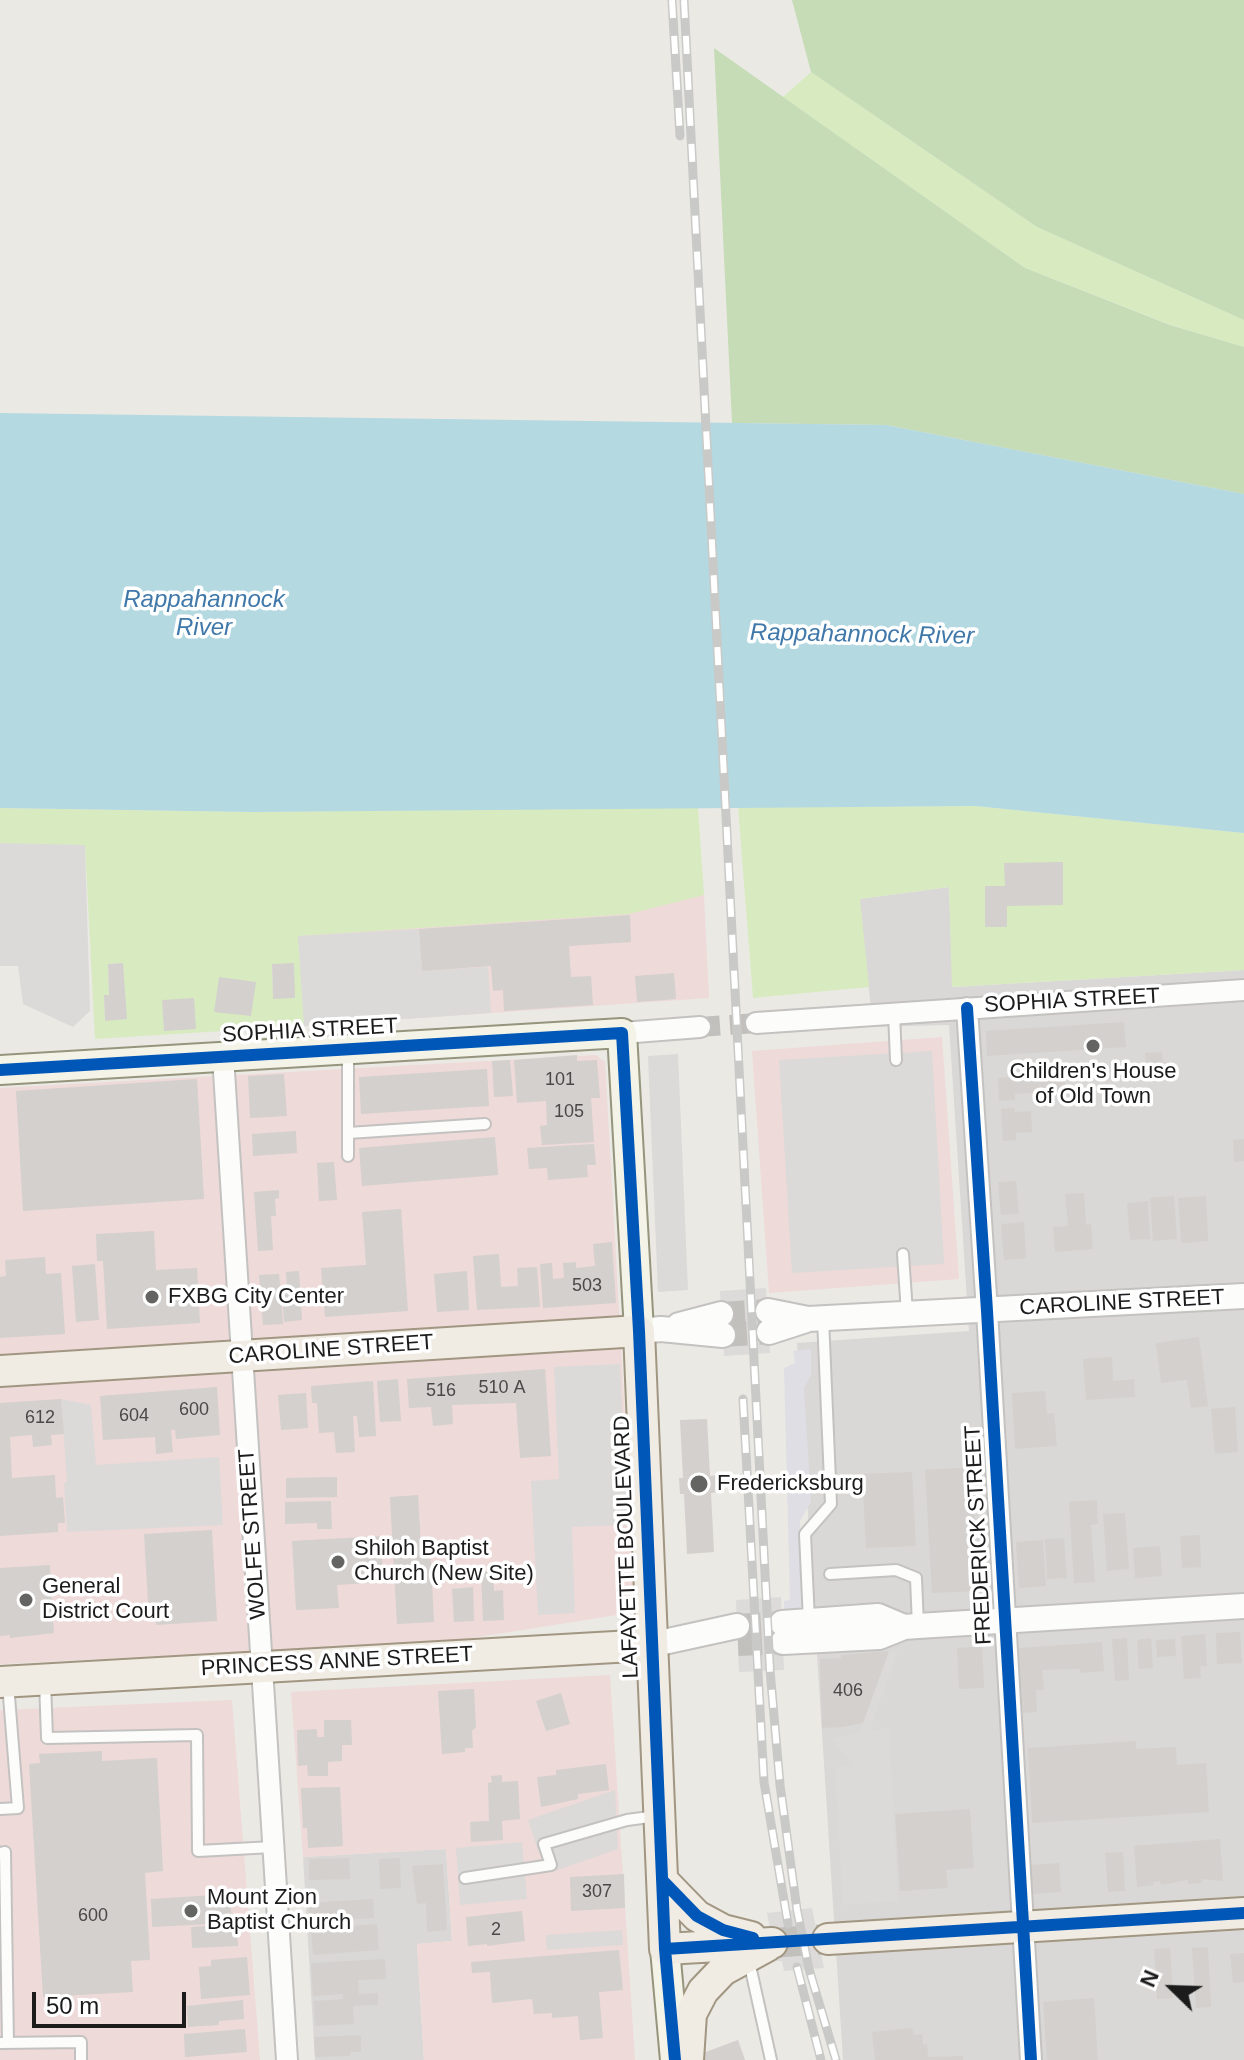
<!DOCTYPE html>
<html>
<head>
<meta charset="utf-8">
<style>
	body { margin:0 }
	#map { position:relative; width:1244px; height:2060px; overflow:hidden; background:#ebe9e4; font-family:Arial,sans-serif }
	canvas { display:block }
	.north { position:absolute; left:1132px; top:1948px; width:80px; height:80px; -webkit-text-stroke:6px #fff; paint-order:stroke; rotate:293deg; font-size:22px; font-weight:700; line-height:32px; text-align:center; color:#1c1c1c }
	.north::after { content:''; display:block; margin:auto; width:28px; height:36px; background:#1c1c1c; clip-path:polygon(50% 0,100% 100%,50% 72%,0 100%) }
	.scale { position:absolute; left:32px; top:1992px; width:154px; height:36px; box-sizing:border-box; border:4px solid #1c1c1c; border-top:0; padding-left:10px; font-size:24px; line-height:28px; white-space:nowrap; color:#1c1c1c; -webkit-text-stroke:6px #fff; paint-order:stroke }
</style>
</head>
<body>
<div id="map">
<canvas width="1244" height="2060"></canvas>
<div class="north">N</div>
<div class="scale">50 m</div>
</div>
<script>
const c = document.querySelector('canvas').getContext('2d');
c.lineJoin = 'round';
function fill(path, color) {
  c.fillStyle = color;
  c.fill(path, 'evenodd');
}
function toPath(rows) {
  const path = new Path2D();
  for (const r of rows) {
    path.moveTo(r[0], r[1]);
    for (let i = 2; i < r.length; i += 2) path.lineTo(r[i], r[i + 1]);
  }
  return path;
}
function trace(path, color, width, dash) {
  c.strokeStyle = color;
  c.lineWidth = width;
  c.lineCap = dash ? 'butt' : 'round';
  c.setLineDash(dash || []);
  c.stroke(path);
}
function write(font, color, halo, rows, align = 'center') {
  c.font = font + ' Arial,sans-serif';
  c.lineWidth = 7;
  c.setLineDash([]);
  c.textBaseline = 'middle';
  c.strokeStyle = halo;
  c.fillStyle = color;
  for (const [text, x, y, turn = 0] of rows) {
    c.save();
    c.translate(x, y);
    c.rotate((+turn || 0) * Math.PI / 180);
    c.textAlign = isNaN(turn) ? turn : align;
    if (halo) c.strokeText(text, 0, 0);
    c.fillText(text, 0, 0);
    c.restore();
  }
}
fill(toPath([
	[949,887,953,987,1244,970,1244,2060,843,2060,797,1343,969,1331,949,1025,873,1027,859,899],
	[446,1849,452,1941,417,1944,424,2060,315,2060,303,1857]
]), '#dad8d6');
fill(toPath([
	[704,895,709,998,304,1026,298,936],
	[942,1037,959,1279,769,1293,752,1051],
	[596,1055,605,1062,636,1612,446,1642,0,1664,0,1088],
	[610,1675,635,2060,424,2060,417,1944,452,1941,446,1849,303,1857,291,1692],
	[232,1700,260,2060,0,2060,0,1710]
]), '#eedad8');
fill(toPath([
	[811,72,1037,227,1244,320,1244,347,1171,325,1025,268,783,97],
	[975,806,1244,833,1244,970,952,987,949,887,860,899,869,987,753,998,738,807],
	[698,807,704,895,629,914,299,936,304,1026,95,1039,85,845,0,845,0,808,252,812],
	[122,963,126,1019,105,1020,104,996,109,995,108,964],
	[272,964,294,964,294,998,273,998]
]), '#d8ebc0');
fill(toPath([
	[792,0,1244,0,1244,320,1037,227,811,72],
	[714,48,1025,268,1170,325,1244,347,1244,494,886,425,732,423]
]), '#c5dcb7');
fill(toPath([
	[0,843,85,845,90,1011,73,1027,23,1004,18,966,0,966],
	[419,929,422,971,488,967,491,1013,304,1026,298,936],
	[932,1051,944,1264,792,1273,779,1060],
	[678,1054,688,1290,658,1292,648,1056],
	[620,1364,627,1525,572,1527,575,1613,538,1615,531,1481,559,1479,554,1367],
	[61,1399,91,1405,96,1465,219,1457,223,1525,67,1532,64,1483,67,1482],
	[898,1650,870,1731,889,1727,898,1901,843,1905,835,1767,853,1767,852,1762,835,1746,832,1738,859,1733,889,1651],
	[615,1790,618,1849,552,1872,545,1851,539,1853,528,1820],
	[522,1842,527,1899,460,1905,456,1848],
	[622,1930,623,1945,547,1950,546,1935]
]), '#dbdad8');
fill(toPath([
	[811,1349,811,1375,804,1388,811,1502,800,1521,804,1603,797,1611,784,1614,784,1601,790,1600,784,1368,795,1363,793,1351]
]), '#dfdee4');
fill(toPath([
	[0,413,886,425,1244,494,1244,833,975,806,252,812,0,808]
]), '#b4d9e1');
fill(toPath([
	[766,1288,770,1353,724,1356,720,1291],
	[781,1597,784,1670,739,1672,736,1600],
	[812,1908,824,1968,784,1971,782,1961,776,1961,767,1913]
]), '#dcdbd9');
fill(toPath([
	[1063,862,1063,905,1007,906,1007,927,985,927,985,886,1005,886,1004,863],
	[630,915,631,942,569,946,571,977,591,976,593,1005,504,1011,503,990,493,991,491,966,422,971,419,929],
	[123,963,127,1019,105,1021,104,995,109,995,108,964],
	[294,963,295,998,273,999,272,964],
	[674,973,676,999,637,1002,635,976],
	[219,977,256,982,251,1016,214,1012],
	[194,998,196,1029,164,1031,162,1000],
	[1124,1022,1126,1047,987,1056,986,1031],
	[1162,1052,1164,1081,1147,1082,1145,1053],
	[577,1055,577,1061,597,1060,600,1098,591,1098,594,1142,542,1145,540,1126,547,1125,546,1101,517,1103,514,1060],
	[510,1060,513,1096,494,1097,492,1061],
	[487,1069,489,1106,361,1114,359,1077],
	[1064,1073,1066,1095,1053,1096,1052,1092,1015,1094,1015,1100,999,1101,998,1078],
	[284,1074,287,1116,250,1118,248,1076],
	[197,1079,204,1199,23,1211,16,1091],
	[1014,1108,1015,1112,1031,1111,1032,1132,1016,1133,1016,1140,1003,1141,1001,1109],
	[296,1131,297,1153,253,1156,252,1134],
	[495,1137,498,1175,362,1186,359,1148],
	[1244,1139,1244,1161,1234,1162,1233,1140],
	[594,1144,596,1165,587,1165,588,1177,548,1180,547,1168,529,1169,527,1148],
	[334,1162,337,1200,319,1201,317,1163],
	[1016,1181,1019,1214,1001,1215,998,1182],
	[279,1190,279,1198,275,1199,276,1216,271,1216,273,1250,258,1251,254,1192],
	[1084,1193,1086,1225,1091,1224,1093,1249,1055,1252,1053,1227,1068,1226,1065,1194],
	[1174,1196,1177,1239,1153,1241,1150,1198],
	[1206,1196,1208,1241,1181,1243,1178,1198],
	[1148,1201,1150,1239,1130,1240,1127,1203],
	[401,1209,408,1311,325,1317,321,1268,366,1265,362,1212],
	[1024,1222,1026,1258,1004,1260,1001,1224],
	[154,1231,156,1270,197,1268,200,1323,107,1329,103,1261,97,1261,96,1234],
	[612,1242,616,1303,543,1308,540,1264,552,1263,553,1279,564,1278,563,1263,576,1262,576,1268,595,1266,593,1244],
	[499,1254,501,1287,518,1286,517,1268,537,1267,540,1307,477,1310,473,1256],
	[45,1257,46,1274,61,1273,65,1334,0,1338,0,1277,6,1276,5,1260],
	[95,1264,99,1320,76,1322,72,1266],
	[299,1271,302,1320,284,1322,282,1289,287,1289,286,1272],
	[467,1271,469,1310,437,1312,434,1274],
	[279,1274,283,1324,263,1325,259,1275],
	[1199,1337,1208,1406,1191,1408,1187,1380,1161,1383,1156,1343],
	[1112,1357,1113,1381,1134,1379,1135,1397,1086,1400,1083,1359],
	[545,1369,551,1456,520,1458,516,1403,452,1405,453,1424,433,1426,431,1407,409,1408,407,1379],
	[398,1379,401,1421,380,1422,377,1381],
	[373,1381,376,1436,359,1437,357,1416,353,1416,355,1452,336,1453,334,1432,319,1433,317,1403,312,1403,311,1386],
	[217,1387,220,1435,176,1439,175,1430,171,1430,173,1452,156,1454,155,1437,103,1440,100,1396],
	[1045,1391,1047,1414,1054,1413,1057,1446,1015,1449,1012,1393],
	[306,1393,308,1428,281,1430,278,1395],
	[61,1399,64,1434,51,1435,52,1445,33,1447,32,1435,10,1437,12,1478,55,1475,56,1498,63,1497,65,1523,58,1523,58,1532,0,1536,0,1403],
	[1235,1407,1238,1452,1215,1454,1211,1409],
	[707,1419,710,1476,719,1475,720,1492,711,1493,714,1552,687,1554,684,1494,680,1494,679,1478,683,1478,680,1420],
	[972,1467,978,1591,932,1593,925,1470],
	[912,1472,916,1546,866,1548,862,1474],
	[337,1477,337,1497,286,1498,286,1478],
	[418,1495,421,1546,430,1545,434,1622,397,1624,390,1497],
	[1097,1500,1098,1524,1091,1525,1095,1582,1074,1583,1069,1502],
	[331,1501,332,1529,317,1529,317,1523,285,1524,285,1502],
	[1125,1513,1129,1569,1107,1571,1103,1514],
	[212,1530,217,1621,156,1625,155,1619,149,1619,144,1534],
	[1200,1535,1201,1567,1182,1568,1180,1536],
	[381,1536,383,1582,337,1585,339,1608,296,1610,292,1541],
	[1064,1538,1067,1578,1047,1579,1045,1539],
	[1043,1540,1046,1586,1019,1588,1016,1542],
	[1160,1546,1162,1576,1135,1578,1133,1548],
	[50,1565,54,1633,10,1638,10,1635,0,1636,0,1568],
	[481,1572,493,1572,494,1591,503,1590,504,1620,483,1621],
	[473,1587,474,1621,454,1622,452,1589],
	[1240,1632,1242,1663,1217,1664,1216,1633],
	[1205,1634,1207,1666,1200,1666,1201,1678,1184,1679,1181,1636],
	[1127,1638,1129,1680,1115,1681,1112,1639],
	[1151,1638,1153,1668,1139,1669,1137,1640],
	[1175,1639,1176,1656,1157,1657,1156,1640],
	[1102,1642,1104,1671,1080,1673,1080,1669,1042,1670,1044,1690,1036,1690,1037,1712,1023,1713,1019,1648],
	[982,1646,984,1688,959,1689,957,1648],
	[889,1651,863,1723,842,1727,822,1728,820,1659,841,1658,841,1655],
	[474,1689,476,1727,472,1731,473,1748,465,1748,465,1752,442,1754,438,1691],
	[561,1693,570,1724,546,1731,536,1701],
	[324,1720,351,1720,352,1745,342,1745,342,1761,328,1762,328,1776,308,1776,307,1765,298,1766,297,1730,317,1729,317,1737,324,1737],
	[1136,1741,1136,1749,1176,1747,1177,1765,1206,1763,1209,1812,1032,1823,1028,1748],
	[102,1751,102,1761,157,1758,163,1871,145,1873,150,1960,131,1961,133,1992,43,1997,29,1764,40,1763,39,1754],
	[606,1764,609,1790,578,1794,578,1799,541,1807,537,1777,556,1775,556,1770],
	[502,1775,502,1782,518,1781,520,1819,502,1821,503,1840,471,1842,470,1822,489,1821,488,1783,492,1782,491,1776],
	[340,1787,343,1846,308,1848,307,1828,303,1828,301,1788],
	[970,1809,974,1868,946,1870,948,1888,900,1891,895,1814],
	[1220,1839,1223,1881,1202,1879,1202,1883,1188,1884,1188,1880,1161,1885,1160,1881,1153,1882,1153,1885,1137,1887,1134,1846],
	[1123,1852,1125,1891,1108,1892,1105,1853],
	[349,1858,350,1879,309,1880,309,1859],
	[400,1858,401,1888,380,1889,379,1859],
	[1059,1863,1061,1892,1033,1894,1031,1865],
	[443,1864,447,1930,427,1932,426,1903,417,1904,412,1866],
	[624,1874,625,1908,571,1911,570,1877],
	[230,1894,232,1923,152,1927,151,1899],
	[373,1899,374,1918,336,1920,336,1924,310,1926,308,1903],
	[522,1911,525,1941,487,1946,487,1944,468,1946,466,1917],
	[237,1924,238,1946,192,1948,191,1927],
	[377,1924,379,1950,313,1955,311,1929],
	[1208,1947,1211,2007,1196,2008,1192,1948],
	[1170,1948,1173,1998,1157,1999,1154,1949],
	[619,1950,623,1990,599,1992,603,2038,580,2040,578,2016,552,2018,552,2013,534,2014,532,1999,492,2003,490,1972,472,1973,471,1962],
	[1244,1953,1244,1982,1233,1983,1230,1954],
	[247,1957,250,1995,201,1999,199,1967,211,1966,211,1960],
	[385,1959,386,1979,358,1980,359,1994,378,1993,378,2005,353,2006,354,2024,315,2026,314,2001,343,1999,343,1994,313,1996,311,1963],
	[1094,1998,1098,2060,1047,2060,1043,2002],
	[243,2000,244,2019,219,2021,219,2025,188,2027,187,2006],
	[912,2028,914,2035,922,2034,923,2045,927,2044,928,2057,963,2056,963,2060,875,2060,872,2032],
	[245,2029,247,2052,185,2057,184,2034],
	[361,2035,361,2052,350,2052,350,2056,315,2057,314,2037],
	[738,2040,745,2060,705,2060,703,2053]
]), '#d3d0cd');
trace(toPath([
	[700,1027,756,1023]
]), '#c2c0bc', 20, [20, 10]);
trace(toPath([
	[721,1314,768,1311],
	[723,1335,769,1332],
	[737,1626,782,1623],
	[738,1644,783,1642]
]), '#c2c0bc', 24, [24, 12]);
trace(toPath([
	[772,1943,828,1939]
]), '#c2c0bc', 30, [30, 15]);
const service = toPath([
	[894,1013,896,1060],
	[348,1051,348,1156],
	[348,1133,485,1124],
	[903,1254,907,1313],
	[830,1574,896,1570,916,1578,918,1626],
	[809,1621,805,1534,831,1504,823,1318],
	[45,1681,47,1738,197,1735,198,1851,273,1847],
	[0,1809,18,1808,8,1684],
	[0,1853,5,1852,8,2043],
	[465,1878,551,1865,544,1844,627,1820,657,1816],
	[749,1961,771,2060],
	[0,2043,81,2042,81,2060]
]);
const minor = toPath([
	[967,1008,987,1311,1031,2060],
	[756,1023,1244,990],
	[622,1033,700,1027],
	[223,1056,287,2060]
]);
const tertiary = toPath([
	[768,1311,808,1319,1244,1296],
	[679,1325,721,1314],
	[639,1331,661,1329,723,1335],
	[769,1332,806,1320],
	[782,1623,878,1616,904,1627],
	[783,1642,879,1637,904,1627,918,1626,1244,1606],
	[650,1645,737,1626]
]);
const secondary = toPath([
	[0,1070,622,1033,639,1331],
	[665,1949,675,2060]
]);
const primary = toPath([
	[0,1371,639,1331,665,1949,772,1943],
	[0,1682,650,1645],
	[662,1880,697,1916,723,1930,751,1937],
	[828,1939,1244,1913],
	[688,2060,691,2014,703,1991,723,1970,767,1946]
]);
trace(service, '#c3c2c0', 14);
trace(minor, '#c3c2c0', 24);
trace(tertiary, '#c3c2c0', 28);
trace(secondary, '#94957c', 32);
trace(primary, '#a19681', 34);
trace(service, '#fcfcfb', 10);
trace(minor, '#fcfcfb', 20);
trace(tertiary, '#fcfcfb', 24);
trace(secondary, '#f3f3e8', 28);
trace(primary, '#f0ebe3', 30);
const rail = toPath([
	[672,0,680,136],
	[684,0,770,1670,780,1785,797,1910,809,1969,836,2060],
	[743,1399,764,1782,788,1924],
	[797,1967,821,2060]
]);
trace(rail, '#c9c9c8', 9);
trace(rail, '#fff', 6, [18]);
trace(toPath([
	[967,1008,987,1311,1031,2060],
	[0,1070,622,1033,639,1331,665,1949,675,2060],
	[662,1880,697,1916,723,1930,753,1938],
	[665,1949,1244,1913]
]), '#0057b8', 12);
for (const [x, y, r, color] of [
	[1093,1046,8,"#646462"],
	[152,1297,8,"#646462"],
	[699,1484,10,"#646462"],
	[338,1562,8,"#646462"],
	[26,1600,8,"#646462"],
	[191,1911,8,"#646462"]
]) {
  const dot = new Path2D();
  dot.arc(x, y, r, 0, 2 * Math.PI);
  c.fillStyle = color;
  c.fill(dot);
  trace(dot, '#fff', 3);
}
write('18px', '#4a4948', null, [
	["101",560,1080],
	["105",569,1112],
	["503",587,1286],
	["510 A",502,1388],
	["516",441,1391],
	["600",194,1410],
	["604",134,1416],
	["612",40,1418],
	["406",848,1691],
	["307",597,1892],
	["600",93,1916],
	["2",496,1930]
]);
write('22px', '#1c1c1c', '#fff', [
	["SOPHIA STREET",1072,1001,-3],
	["SOPHIA STREET",310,1031,-3],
	["CAROLINE STREET",1122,1303,-3],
	["CAROLINE STREET",331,1350,-4],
	["WOLFE STREET",253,1534,-94],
	["FREDERICK STREET",979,1535,-93],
	["LAFAYETTE BOULEVARD",627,1547,-92],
	["PRINCESS ANNE STREET",337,1662,-3]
]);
write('22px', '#1c1c1c', '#fff', [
	["Children's House",1093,1072,"center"],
	["of Old Town",1093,1097,"center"],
	["FXBG City Center",168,1297],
	["Fredericksburg",717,1484],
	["Shiloh Baptist",354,1549],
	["Church (New Site)",354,1574],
	["General",42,1587],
	["District Court",42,1612],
	["Mount Zion",207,1898],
	["Baptist Church",207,1923]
], 'left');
write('italic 24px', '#4078aa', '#fff', [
	["Rappahannock",204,600],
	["River",204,628],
	["Rappahannock River",862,635,1]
]);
</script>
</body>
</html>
